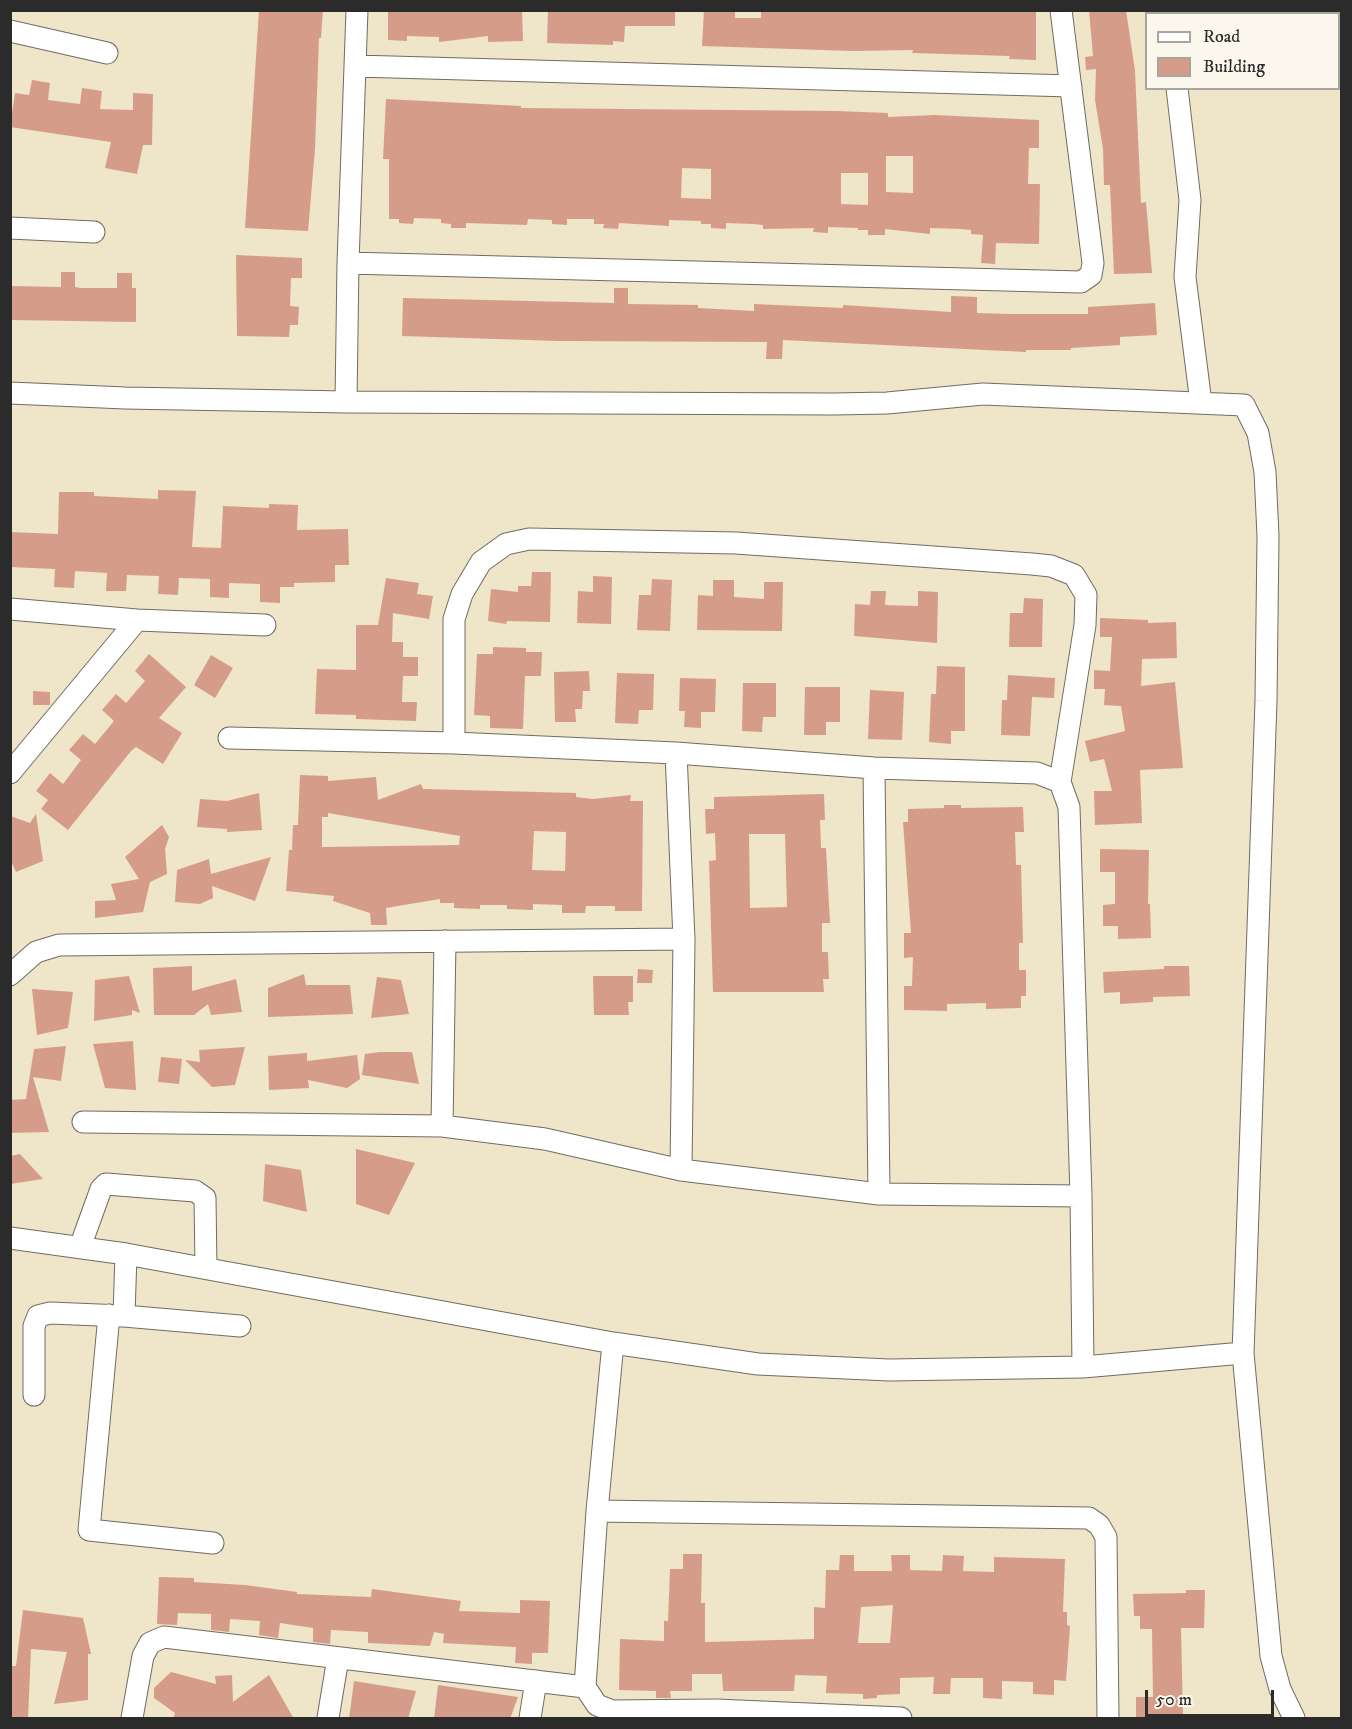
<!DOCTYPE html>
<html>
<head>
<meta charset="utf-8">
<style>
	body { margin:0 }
	#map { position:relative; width:1352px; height:1729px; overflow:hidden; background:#efe5c8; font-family:"IM FELL DW Pica",serif }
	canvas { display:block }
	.frame { position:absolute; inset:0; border:12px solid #2b2b2b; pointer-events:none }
	.legend { position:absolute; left:1145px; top:12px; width:195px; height:78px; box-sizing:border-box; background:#fbf7ec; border:2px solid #a8a59f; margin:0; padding:8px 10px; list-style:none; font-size:18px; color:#2b2b2b }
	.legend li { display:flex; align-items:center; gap:12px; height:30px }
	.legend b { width:30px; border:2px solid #a8a59f }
	.scale { position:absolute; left:1145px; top:1690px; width:129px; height:27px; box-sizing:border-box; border:3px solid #2b2b2b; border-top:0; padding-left:8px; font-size:18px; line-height:21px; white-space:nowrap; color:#2b2b2b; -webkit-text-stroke:4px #fbf7ec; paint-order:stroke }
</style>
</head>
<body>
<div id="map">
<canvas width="1352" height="1729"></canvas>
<div class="frame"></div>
<ul class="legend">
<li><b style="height:8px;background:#fff"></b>Road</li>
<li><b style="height:16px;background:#d69c8a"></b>Building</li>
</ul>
<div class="scale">50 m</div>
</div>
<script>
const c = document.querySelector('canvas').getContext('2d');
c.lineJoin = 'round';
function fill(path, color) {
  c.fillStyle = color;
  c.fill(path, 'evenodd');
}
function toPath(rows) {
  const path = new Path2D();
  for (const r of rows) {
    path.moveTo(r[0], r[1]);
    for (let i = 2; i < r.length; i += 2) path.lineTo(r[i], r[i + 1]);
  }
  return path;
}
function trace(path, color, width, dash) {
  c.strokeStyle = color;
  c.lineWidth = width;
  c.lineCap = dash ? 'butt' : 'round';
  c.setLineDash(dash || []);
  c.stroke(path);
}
fill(toPath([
	[259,10,323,10,321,38,319,38,315,149,308,231,245,228],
	[388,10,522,10,523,41,488,42,488,36,439,42,439,37,407,36,407,41,388,40],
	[548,10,675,10,675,26,625,26,624,42,613,41,613,45,547,43],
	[704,10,735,10,735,18,761,18,761,10,1036,10,1036,60,1009,59,1010,56,912,53,913,50,852,51,702,46],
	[1089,10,1126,10,1135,71,1141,203,1146,202,1152,273,1114,274,1110,185,1104,185,1103,149,1095,100,1096,69,1086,70,1085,57,1093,56],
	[32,80,50,83,48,100,80,104,82,88,102,91,100,109,133,110,133,93,153,94,152,145,143,145,137,174,105,168,111,142,10,127,15,93,29,95],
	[386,99,521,106,521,108,836,111,888,113,888,117,935,115,1039,120,1039,148,1029,148,1028,184,1040,184,1039,244,996,243,995,264,981,263,983,235,971,234,971,230,961,229,930,228,930,234,885,229,885,235,868,235,868,230,858,230,858,228,828,227,828,233,813,232,814,228,763,229,763,225,754,224,726,223,726,229,711,228,711,224,701,224,701,221,669,220,669,226,619,223,618,229,603,228,604,224,594,224,594,219,567,219,567,225,552,224,552,220,528,219,527,225,466,223,466,228,451,228,451,224,441,223,441,219,414,218,413,224,399,223,399,219,389,219,389,159,383,159],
	[886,156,913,156,913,193,886,192],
	[682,168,711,169,711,199,681,198],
	[841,173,868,173,868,205,841,204],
	[236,255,302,258,302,278,291,278,290,306,299,307,298,325,290,325,289,337,237,336],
	[61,272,75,272,75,287,80,288,117,288,117,273,132,273,132,288,136,288,136,322,10,320,10,286,61,287],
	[614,288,628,288,628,304,698,305,698,308,754,311,754,304,843,308,843,305,951,312,951,296,977,297,977,313,1010,314,1088,314,1088,307,1155,303,1157,335,1120,337,1120,345,1071,348,1071,350,1026,350,1026,352,783,340,782,359,766,359,767,342,559,341,402,336,403,298,614,303],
	[158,490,196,491,192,547,221,548,223,506,269,508,269,504,298,505,297,530,348,529,349,565,335,565,335,582,294,583,294,587,280,587,280,603,260,602,260,584,229,583,229,598,210,597,210,579,179,578,178,595,158,594,159,576,127,575,126,591,106,591,107,573,75,571,74,588,54,587,55,569,10,567,10,532,58,534,59,492,94,492,94,496,158,499],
	[532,572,551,572,550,622,507,621,506,624,488,621,491,589,518,592,518,586,531,586],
	[593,576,612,577,611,624,577,623,578,591,593,592],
	[386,578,419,583,417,594,433,596,429,619,393,613,392,642,403,642,403,657,418,657,418,676,403,676,402,702,417,702,416,721,356,719,356,715,315,714,317,669,356,670,356,625,378,625],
	[652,579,672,580,670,631,637,630,639,595,651,595],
	[713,580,734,580,734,597,764,599,764,582,783,582,782,631,697,630,698,595,713,596],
	[871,591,886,591,885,605,918,606,918,591,938,592,937,643,854,636,855,604,870,605],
	[1024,598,1043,599,1042,647,1009,647,1010,613,1023,613],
	[1100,618,1148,620,1148,623,1176,622,1177,658,1142,659,1141,686,1175,682,1183,768,1140,770,1142,823,1095,825,1094,791,1112,791,1104,759,1090,762,1085,741,1125,731,1121,706,1104,705,1105,689,1094,689,1094,670,1110,671,1112,637,1100,637],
	[493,647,526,648,526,652,542,652,541,676,525,676,523,729,490,728,490,716,474,715,477,654,493,654],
	[149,654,186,687,159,718,182,733,163,764,136,747,131,751,68,830,41,809,48,800,36,791,50,773,63,784,81,760,69,750,83,734,95,744,114,721,102,710,116,694,126,703,145,681,135,671],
	[211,655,233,668,215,698,194,685],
	[937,666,965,667,965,731,951,731,951,744,929,742,931,694,936,694],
	[589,671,590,691,583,691,582,709,575,709,576,722,555,722,554,672],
	[617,673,654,674,653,710,639,710,638,724,615,723],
	[1008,675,1055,678,1054,698,1032,697,1030,736,1001,735,1002,700,1007,700],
	[680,678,716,679,715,712,701,712,701,728,684,727,685,711,679,711],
	[743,683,776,683,776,717,763,717,762,732,742,731],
	[805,687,840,687,840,722,826,722,826,735,804,735],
	[870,690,904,692,902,740,868,739],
	[33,691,50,692,50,705,33,705],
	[300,775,328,776,328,781,376,777,378,800,421,784,423,789,576,793,576,797,593,799,631,795,630,801,643,801,642,911,615,911,615,906,586,906,585,913,562,913,562,905,533,904,533,910,507,909,507,905,480,905,480,909,454,908,454,903,440,903,440,899,386,908,387,925,371,925,370,913,333,901,334,896,286,891,289,850,292,850,293,825,298,825],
	[328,813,460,836,459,845,322,847,322,817,328,817],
	[534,831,566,832,565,871,532,870],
	[259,793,262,830,227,832,227,829,197,827,200,799,227,801],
	[824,794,825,820,820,820,821,848,826,848,830,923,822,923,822,952,828,952,829,979,823,979,824,992,713,992,709,861,716,860,715,833,706,834,705,809,714,809,714,797],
	[749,834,785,834,787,907,750,908],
	[944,805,961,805,961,808,1023,807,1024,832,1015,832,1016,865,1021,865,1023,943,1019,943,1019,970,1026,970,1026,996,1021,996,1021,1008,986,1009,986,1003,947,1004,947,1011,904,1010,904,986,912,986,913,957,904,958,904,933,911,933,903,822,908,822,908,809,944,808],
	[36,814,43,861,16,872,10,859,10,816,30,823],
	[162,825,169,837,165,849,167,874,150,882,143,912,95,918,95,901,116,900,111,884,139,879,125,857],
	[1100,849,1149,850,1148,904,1150,904,1151,938,1118,939,1118,926,1103,926,1103,905,1115,904,1115,872,1100,872],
	[271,857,255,901,212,886,213,898,200,904,175,902,177,870,209,859,211,874],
	[192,966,192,991,236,979,242,1012,211,1015,208,1004,194,1015,154,1015,153,968],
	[1164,966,1189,966,1190,996,1153,997,1153,1002,1120,1004,1120,992,1104,993,1103,972,1164,969],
	[638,969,653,970,652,983,637,983],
	[304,974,306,985,350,985,353,1014,268,1017,268,988],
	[129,976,140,1013,132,1010,132,1015,94,1021,95,980],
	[593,976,633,976,633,1002,628,1002,629,1015,594,1015],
	[377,977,401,980,409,1014,371,1018],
	[32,989,73,992,68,1028,37,1035],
	[133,1041,136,1090,105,1088,93,1044],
	[66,1046,61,1081,33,1077,49,1132,10,1133,10,1100,26,1099,34,1049],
	[245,1047,235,1085,212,1087,185,1060,200,1062,199,1050],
	[380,1052,412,1052,419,1084,362,1075,365,1054],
	[307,1053,307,1061,357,1055,360,1079,347,1088,308,1080,309,1088,269,1090,268,1056],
	[161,1057,182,1059,179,1084,158,1082],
	[356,1149,415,1163,389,1215,356,1204],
	[20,1154,43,1179,10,1184,10,1156],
	[265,1164,301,1170,307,1212,263,1201],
	[683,1554,702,1554,701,1603,705,1603,705,1642,814,1639,814,1607,825,1608,826,1570,839,1570,840,1555,854,1555,854,1571,892,1571,891,1555,910,1555,910,1570,942,1571,943,1555,964,1556,963,1571,994,1572,994,1557,1065,1559,1063,1612,1067,1612,1067,1625,1070,1626,1066,1681,1054,1680,1054,1695,1033,1694,1033,1682,1002,1681,1002,1699,983,1698,983,1678,951,1678,950,1694,933,1694,934,1677,900,1678,900,1694,877,1695,877,1698,863,1699,863,1694,826,1693,827,1676,795,1675,794,1691,723,1691,722,1674,692,1674,692,1691,670,1691,671,1698,656,1698,656,1691,619,1690,620,1639,664,1641,664,1621,668,1621,670,1569,683,1569],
	[893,1605,890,1643,858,1643,861,1607],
	[159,1577,194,1578,194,1582,245,1585,297,1592,297,1594,371,1597,372,1589,461,1601,459,1611,520,1613,520,1600,550,1601,548,1653,532,1653,532,1664,515,1663,516,1647,443,1643,444,1634,434,1632,430,1646,368,1643,368,1632,331,1630,330,1644,313,1642,313,1628,280,1623,278,1638,259,1635,260,1621,230,1619,229,1632,211,1630,211,1614,178,1613,177,1625,157,1624],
	[1186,1590,1205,1590,1204,1628,1181,1628,1183,1719,1136,1717,1136,1697,1153,1697,1152,1629,1140,1629,1140,1616,1134,1616,1133,1594,1186,1593],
	[23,1610,83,1618,91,1654,88,1654,88,1700,54,1704,67,1652,31,1649,28,1719,10,1719,12,1666,16,1666],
	[171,1672,216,1684,215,1676,232,1675,233,1702,269,1675,294,1719,173,1719,175,1713,154,1698,154,1688],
	[354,1681,416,1691,408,1719,349,1719],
	[438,1685,518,1697,510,1719,434,1719]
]), '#d69c8a');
const minor = toPath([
	[1168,10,1168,14],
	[10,31,107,53],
	[356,66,1071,86],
	[1177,88,1190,200,1185,277,1201,403],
	[10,228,94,232],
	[348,263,1081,282,1091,275,1093,263,1061,10],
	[10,393,125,398,346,402,834,404,887,403,983,394,1244,405,1258,433,1265,472,1268,536,1266,701,1243,1353,1271,1656,1280,1689,1294,1718],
	[346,402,348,263,357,10],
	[10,609,137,620,10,773],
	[137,620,265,625],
	[229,738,454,743,676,753,874,768,1037,773,1060,782,1069,807,1081,1196,1083,1367],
	[454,743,454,619,462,594,481,562,506,544,529,539,736,543,1032,564,1051,566,1074,575,1086,595,1085,625,1060,782],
	[676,753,684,939,681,1170],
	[874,768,879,1194],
	[10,975,36,952,59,945,684,939],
	[83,1122,442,1126,545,1139,681,1170,879,1194,1081,1196],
	[442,1126,445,941],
	[10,1238,126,1254,613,1343,758,1364,889,1370,1083,1367,1243,1353],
	[80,1247,101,1189,106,1184,195,1191,205,1198,206,1268],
	[126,1254,124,1316,240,1326],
	[109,1315,89,1530,213,1543],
	[34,1395,34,1326,38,1316,50,1313,123,1316],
	[597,1511,1089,1518,1099,1525,1106,1537,1108,1718],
	[585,1687,597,1511,613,1343],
	[132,1718,143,1656,150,1643,164,1637,585,1687,597,1705,612,1711,716,1710,901,1718],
	[328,1718,338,1658],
	[530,1718,536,1681]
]);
trace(minor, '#706c62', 23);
trace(minor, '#fff', 21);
</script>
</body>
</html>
